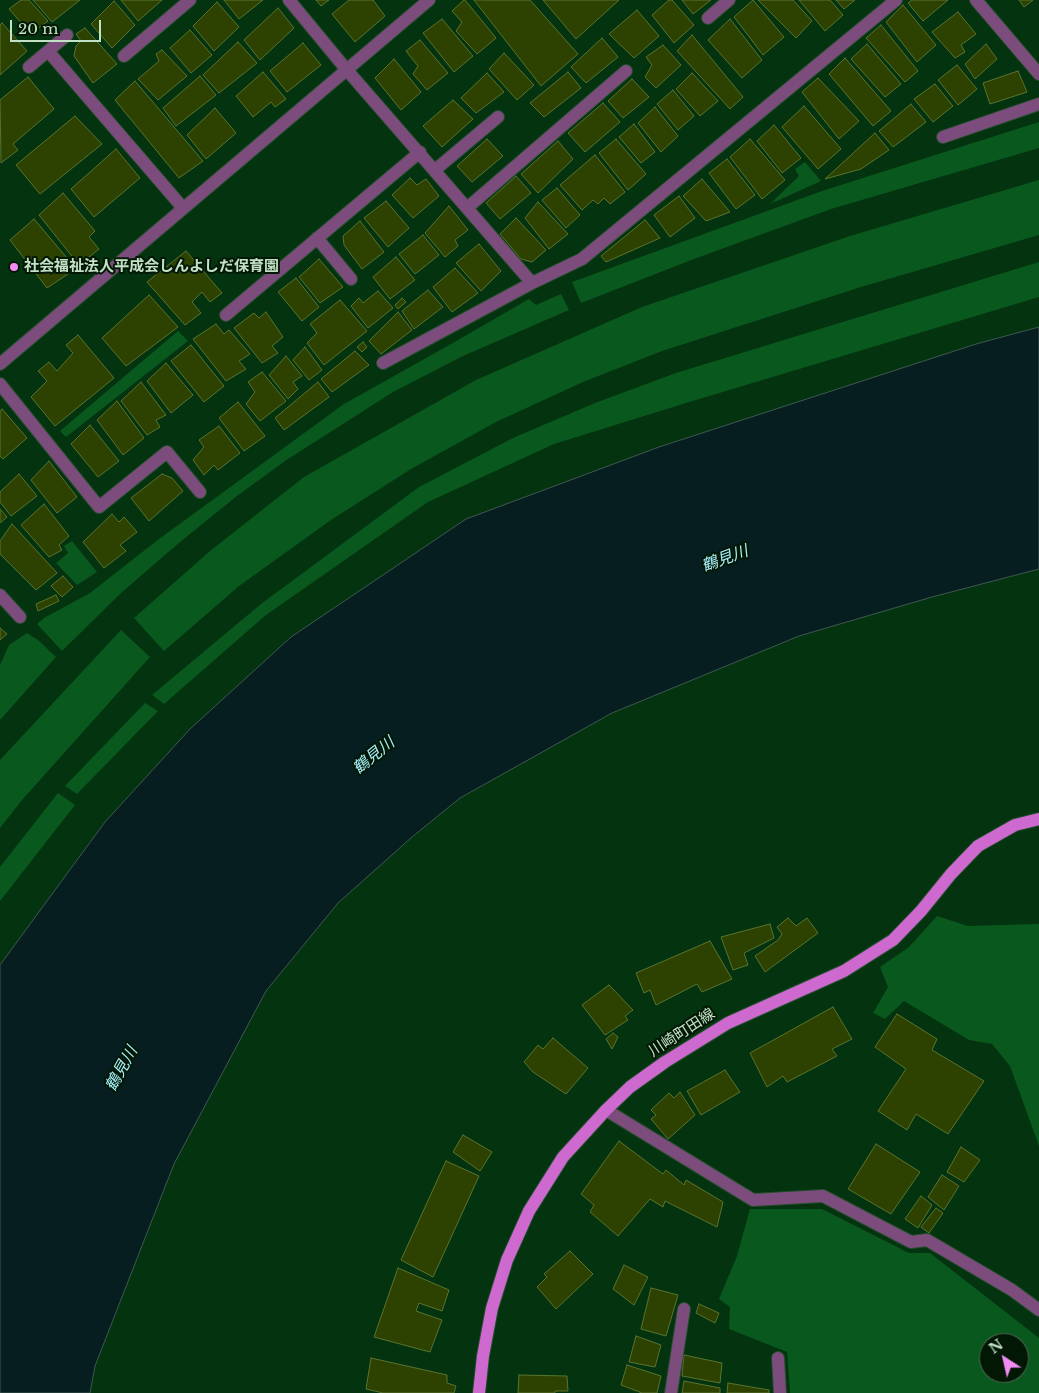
<!DOCTYPE html>
<html>
<head>
<meta charset="utf-8">
<style>
	body { margin:0 }
	#map { position:relative; width:1039px; height:1393px; overflow:hidden; background:#04330f; font-family:"Libre Baskerville",serif }
	canvas { display:block }
	.north { position:absolute; left:979px; top:1333px; width:50px; height:50px; box-sizing:border-box; background:#021805; border:1px solid #4f6852; border-radius:50%; rotate:325deg; font-size:14px; font-weight:700; line-height:20px; text-align:center; color:#c3e1c5 }
	.north::after { content:''; display:block; margin:auto; width:18px; height:22px; background:#f28af3; clip-path:polygon(50% 0,100% 100%,50% 72%,0 100%) }
	.scale { position:absolute; left:10px; top:20px; width:91px; height:22px; box-sizing:border-box; border:2px solid #c3e1c5; border-top:0; padding-left:6px; font-size:15px; line-height:18px; white-space:nowrap; color:#c3e1c5; -webkit-text-stroke:4px #021805; paint-order:stroke }
</style>
</head>
<body>
<div id="map">
<canvas width="1039" height="1393"></canvas>
<div class="north">N</div>
<div class="scale">20 m</div>
</div>
<script>
const c = document.querySelector('canvas').getContext('2d');
c.lineJoin = 'round';
function fill(path, color) {
  c.fillStyle = color;
  c.fill(path, 'evenodd');
}
function toPath(rows) {
  const path = new Path2D();
  for (const r of rows) {
    path.moveTo(r[0], r[1]);
    for (let i = 2; i < r.length; i += 2) path.lineTo(r[i], r[i + 1]);
  }
  return path;
}
function trace(path, color, width, dash) {
  c.strokeStyle = color;
  c.lineWidth = width;
  c.lineCap = dash ? 'butt' : 'round';
  c.setLineDash(dash || []);
  c.stroke(path);
}
function write(font, color, halo, rows, align = 'center') {
  c.font = font + ' "Libre Baskerville","Noto Sans JP",serif';
  c.lineWidth = 4;
  c.setLineDash([]);
  c.textBaseline = 'middle';
  c.strokeStyle = halo;
  c.fillStyle = color;
  for (const [text, x, y, turn = 0] of rows) {
    c.save();
    c.translate(x, y);
    c.rotate((+turn || 0) * Math.PI / 180);
    c.textAlign = isNaN(turn) ? turn : align;
    if (halo) c.strokeText(text, 0, 0);
    c.fillText(text, 0, 0);
    c.restore();
  }
}
fill(toPath([
	[1039,122,1039,148,831,209,694,259,581,303,572,282,822,191],
	[805,162,821,181,770,204,799,176,795,169],
	[1039,180,1039,235,861,287,662,351,583,382,496,422,411,469,331,520,239,586,164,651,134,618,210,551,304,477,476,380,642,307,850,236],
	[1039,262,1039,297,686,403,554,444,428,502,266,615,164,704,152,695,261,604,419,487,513,438,595,403,676,373],
	[561,294,569,310,463,356,393,392,285,461,237,496,180,542,121,593,62,651,37,624,44,618,90,593,159,539,344,404,451,344,529,299,536,305],
	[178,331,188,341,66,437,60,431],
	[72,541,97,572,77,585,56,563,68,553,64,546],
	[121,630,150,657,22,800,0,828,0,760],
	[27,633,38,640,56,657,0,720,0,665,9,645],
	[145,703,158,711,77,794,65,786],
	[58,793,75,805,0,901,0,867],
	[937,916,968,926,1039,924,1039,1146,1010,1066,992,1044,969,1040,904,1001,885,1019,873,1013,888,987,880,967,909,947],
	[750,1209,822,1209,909,1253,930,1253,1039,1338,1039,1393,790,1393,787,1352,729,1329,730,1307,719,1299,737,1256],
	[989,1343,1019,1343,1019,1373,989,1373]
]), '#09591e');
const water = toPath([
	[1039,327,1039,569,932,597,799,636,612,713,460,798,412,837,338,903,266,991,174,1164,95,1366,90,1393,0,1393,0,965,105,822,190,729,291,637,466,519,659,447,976,344,1039,327]
]);
fill(water, '#071e21');
trace(water, '#3f5852', 1);
const building = toPath([
	[21,0,29,0,48,21,31,34,9,9,21,0],
	[33,0,80,0,52,22,33,0],
	[121,0,162,0,138,21,121,0],
	[224,0,263,0,239,19,224,0],
	[316,0,329,0,321,6,316,0],
	[349,0,373,0,385,16,355,42,332,14,349,0],
	[464,0,465,0,496,38,477,54,456,31,462,22,452,11,464,0],
	[474,0,530,0,578,54,541,86,474,0],
	[543,0,619,0,576,39,543,0],
	[669,0,672,0,694,25,674,43,652,15,669,0],
	[682,0,711,0,693,14,682,0],
	[753,0,784,37,763,55,734,17,753,0],
	[758,0,793,0,812,21,796,38,758,0],
	[799,0,830,0,843,15,825,31,799,0],
	[836,0,855,0,844,9,836,0],
	[912,0,948,0,923,21,908,3,912,0],
	[1019,0,1033,0,1024,7,1019,0],
	[114,1,135,25,112,48,91,24,114,1],
	[217,2,239,27,214,51,193,26,217,2],
	[903,5,936,45,917,62,886,22,903,5],
	[278,8,294,28,260,60,244,40,278,8],
	[637,10,659,36,634,58,609,34,637,10],
	[958,12,976,34,961,45,965,52,955,58,932,32,958,12],
	[442,19,473,56,454,72,423,33,442,19],
	[730,19,762,60,742,78,708,40,730,19],
	[2,23,27,51,0,75,0,25,2,23],
	[881,25,918,71,905,82,866,38,881,25],
	[85,28,117,64,93,83,74,56,76,46,81,41,76,34,85,28],
	[190,30,212,55,191,73,170,48,190,30],
	[692,35,743,97,730,109,677,51,692,35],
	[602,38,618,57,586,83,571,67,602,38],
	[420,40,448,73,427,90,413,74,418,66,406,51,420,40],
	[238,42,257,63,219,93,203,75,238,42],
	[303,43,321,65,287,92,270,71,303,43],
	[867,44,901,84,885,97,851,59,867,44],
	[986,44,997,59,975,79,965,64,986,44],
	[663,45,681,65,656,88,645,77,652,65,646,57,663,45],
	[162,50,187,76,158,100,138,79,159,61,156,54,162,50],
	[504,53,534,85,517,100,489,69,504,53],
	[845,58,891,111,873,126,829,74,845,58],
	[394,59,421,92,401,110,375,78,394,59],
	[957,65,977,89,958,105,938,80,957,65],
	[1018,71,1027,92,990,104,983,83,1018,71],
	[263,72,286,99,275,107,271,102,253,117,236,96,263,72],
	[568,72,581,88,544,117,530,103,568,72],
	[487,73,504,92,476,113,461,98,487,73],
	[692,73,718,101,700,116,676,89,692,73],
	[200,76,216,95,176,126,163,108,200,76],
	[28,77,54,109,13,144,18,150,1,163,0,100,28,77],
	[818,78,859,121,839,139,802,92,818,78],
	[632,79,649,97,623,118,608,101,632,79],
	[135,81,203,161,179,178,115,100,135,81],
	[935,84,953,106,933,122,914,99,935,84],
	[673,90,694,116,678,130,657,104,673,90],
	[453,100,473,119,442,147,423,126,453,100],
	[603,103,620,122,585,152,568,133,603,103],
	[911,104,926,122,893,147,879,131,911,104],
	[804,106,841,149,818,169,782,127,804,106],
	[655,107,678,136,661,152,638,123,655,107],
	[215,108,236,133,206,159,187,135,215,108],
	[75,116,102,144,40,194,16,165,75,116],
	[634,124,655,152,641,163,619,137,634,124],
	[774,125,801,158,782,173,757,141,774,125],
	[875,133,889,150,861,169,825,179,875,133],
	[487,139,503,156,472,182,457,166,487,139],
	[616,139,646,174,628,190,599,153,616,139],
	[750,139,785,180,762,199,730,157,750,139],
	[558,141,573,159,538,193,521,174,558,141],
	[116,149,140,178,94,217,71,189,116,149],
	[595,155,625,192,610,204,604,198,598,204,593,200,582,210,560,185,595,155],
	[727,159,755,195,736,209,709,173,727,159],
	[516,176,531,193,500,219,486,203,516,176],
	[410,178,417,185,426,179,439,196,413,218,392,195,410,178],
	[702,179,730,212,706,221,683,196,702,179],
	[557,188,580,215,566,228,542,200,557,188],
	[63,193,95,231,89,237,99,249,79,265,39,215,63,193],
	[679,196,695,218,670,237,654,215,679,196],
	[386,201,409,228,388,247,364,218,386,201],
	[538,202,568,234,549,249,525,218,538,202],
	[449,206,468,230,455,240,458,246,445,257,425,233,449,206],
	[516,218,546,250,532,262,521,259,500,234,516,218],
	[34,219,67,258,59,264,68,274,47,288,10,240,34,219],
	[645,220,660,238,606,262,601,256,645,220],
	[360,221,384,252,362,269,344,245,343,236,360,221],
	[423,235,439,255,415,274,399,254,423,235],
	[479,244,501,271,481,291,456,263,479,244],
	[186,251,222,293,210,302,202,292,192,302,201,313,185,325,147,282,186,251],
	[396,257,415,280,390,299,373,277,396,257],
	[319,259,343,287,320,303,299,277,319,259],
	[455,268,478,293,452,312,433,287,455,268],
	[296,278,319,307,302,321,278,292,296,278],
	[428,290,443,307,414,329,402,311,428,290],
	[378,291,393,308,368,328,351,306,359,298,363,303,378,291],
	[149,295,178,327,126,366,102,338,149,295],
	[402,298,406,302,398,309,395,305,402,298],
	[340,300,367,331,324,365,307,343,317,333,310,324,340,300],
	[266,312,283,337,272,346,278,353,262,363,234,328,254,313,259,318,266,312],
	[398,312,412,330,381,354,369,341,398,312],
	[216,324,224,334,229,330,250,354,239,361,246,369,226,381,193,339,216,324],
	[78,335,114,378,55,426,31,397,47,381,38,371,49,362,57,371,73,353,66,345,78,335],
	[363,342,367,347,362,352,357,347,363,342],
	[191,345,224,386,204,402,171,361,191,345],
	[305,347,322,370,309,380,293,360,305,347],
	[355,351,369,365,332,392,321,379,355,351],
	[286,356,302,376,293,382,298,389,288,399,269,375,286,356],
	[166,363,193,395,171,413,147,381,166,363],
	[262,372,286,401,260,421,246,404,255,392,248,382,262,372],
	[141,382,166,415,156,420,160,427,147,435,121,401,141,382],
	[318,382,329,397,284,430,275,418,318,382],
	[117,401,144,438,123,455,97,420,117,401],
	[238,402,265,436,244,451,219,418,238,402],
	[2,409,27,438,3,459,0,456,0,411,2,409],
	[90,425,119,461,98,477,71,444,90,425],
	[219,426,240,453,218,470,214,465,204,475,193,460,204,447,199,440,219,426],
	[49,461,77,497,57,513,31,480,49,461],
	[19,474,37,496,11,516,0,502,0,492,19,474],
	[162,474,172,478,183,491,149,521,131,498,162,474],
	[44,504,69,536,59,545,62,550,49,557,21,525,44,504],
	[0,509,7,517,0,523,0,509],
	[112,514,119,522,124,517,137,532,120,545,126,551,104,568,83,542,112,514],
	[12,524,57,573,36,590,0,554,0,541,12,524],
	[63,576,73,587,62,597,51,586,63,576],
	[56,595,59,601,38,611,36,604,56,595],
	[0,628,7,634,0,640,0,628],
	[788,918,796,926,807,918,818,933,765,972,755,956,778,940,782,934,777,927,788,918],
	[770,924,774,938,744,953,748,965,733,970,721,937,770,924],
	[710,941,732,979,702,992,697,984,656,1005,650,990,644,993,636,973,710,941],
	[609,985,633,1010,625,1016,628,1020,605,1035,582,1005,609,985],
	[833,1007,852,1039,832,1049,837,1056,787,1082,783,1076,767,1087,750,1053,833,1007],
	[897,1014,937,1039,932,1050,984,1081,948,1134,916,1114,907,1130,878,1111,906,1069,875,1047,897,1014],
	[613,1033,618,1037,612,1049,606,1039,613,1033],
	[553,1038,588,1068,566,1094,533,1072,524,1062,538,1045,543,1049,553,1038],
	[725,1070,740,1092,701,1115,687,1091,725,1070],
	[680,1092,695,1115,668,1139,651,1119,656,1115,651,1110,669,1093,674,1098,680,1092],
	[463,1135,492,1152,480,1171,453,1152,463,1135],
	[619,1141,663,1174,666,1170,684,1185,686,1180,723,1202,717,1227,665,1201,663,1207,650,1199,618,1236,590,1212,594,1205,581,1194,619,1141],
	[876,1144,920,1172,891,1214,848,1189,876,1144],
	[961,1147,980,1160,964,1182,947,1172,961,1147],
	[446,1161,479,1176,433,1277,401,1260,446,1161],
	[942,1175,959,1186,944,1210,928,1197,942,1175],
	[921,1196,932,1205,918,1228,905,1219,921,1196],
	[936,1208,943,1213,929,1233,921,1227,936,1208],
	[570,1251,593,1274,556,1309,537,1287,547,1277,544,1274,570,1251],
	[624,1265,648,1277,634,1305,613,1289,624,1265],
	[398,1268,449,1290,442,1311,419,1303,416,1311,442,1320,430,1352,374,1337,398,1268],
	[651,1288,678,1295,666,1336,641,1329,651,1288],
	[699,1304,719,1313,715,1323,696,1313,699,1304],
	[636,1336,661,1345,655,1367,629,1362,636,1336],
	[684,1355,722,1363,720,1383,682,1376,684,1355],
	[371,1358,447,1375,447,1383,456,1386,454,1393,383,1393,366,1389,371,1358],
	[627,1365,661,1376,657,1393,642,1393,621,1385,627,1365],
	[519,1375,567,1376,568,1391,555,1391,555,1393,518,1393,519,1375],
	[684,1381,720,1388,720,1393,682,1393,684,1381],
	[728,1383,769,1390,769,1393,727,1393,728,1383]
]);
fill(building, '#2d4100');
trace(building, '#5a7430', 1);
const minor = toPath([
	[289,0,346,69,532,283],
	[976,0,1039,74],
	[708,18,729,0],
	[48,51,183,208],
	[124,56,190,0],
	[29,67,67,35],
	[943,137,1039,104],
	[435,170,498,117],
	[467,208,626,71],
	[317,238,351,279],
	[226,315,420,152],
	[383,363,532,283,582,259,896,0],
	[0,364,429,0],
	[0,384,99,507,167,452,200,492],
	[0,595,20,617],
	[606,1110,753,1200,823,1196,911,1242,927,1240,1012,1290,1039,1310],
	[778,1358,780,1393],
	[671,1393,684,1309]
]);
const major = toPath([
	[479,1393,483,1356,492,1308,507,1260,529,1211,563,1157,606,1110,630,1087,665,1062,728,1023,844,971,893,940,921,911,951,874,978,846,1015,825,1039,819]
]);
trace(minor, '#234f2c', 14);
trace(major, '#234f2c', 14);
trace(minor, '#7c4c7c', 12);
trace(major, '#cd69cf', 12);
for (const [x, y, r, color] of [
	[14,267,5,"#f28af3"]
]) {
  const dot = new Path2D();
  dot.arc(x, y, r, 0, 2 * Math.PI);
  c.fillStyle = color;
  c.fill(dot);
  trace(dot, '#021805', 2);
}
write('bold 15px', '#c3e1c5', '#021805', [
	["社会福祉法人平成会しんよしだ保育園",24,267]
], 'left');
write('15px', '#c3e1c5', '#021805', [
	["川崎町田線",682,1033,-33]
]);
write('italic 16px', '#a8eff9', '#021805', [
	["鶴見川",725,559,-20],
	["鶴見川",374,756,-39],
	["鶴見川",122,1069,-61]
]);
</script>
</body>
</html>
